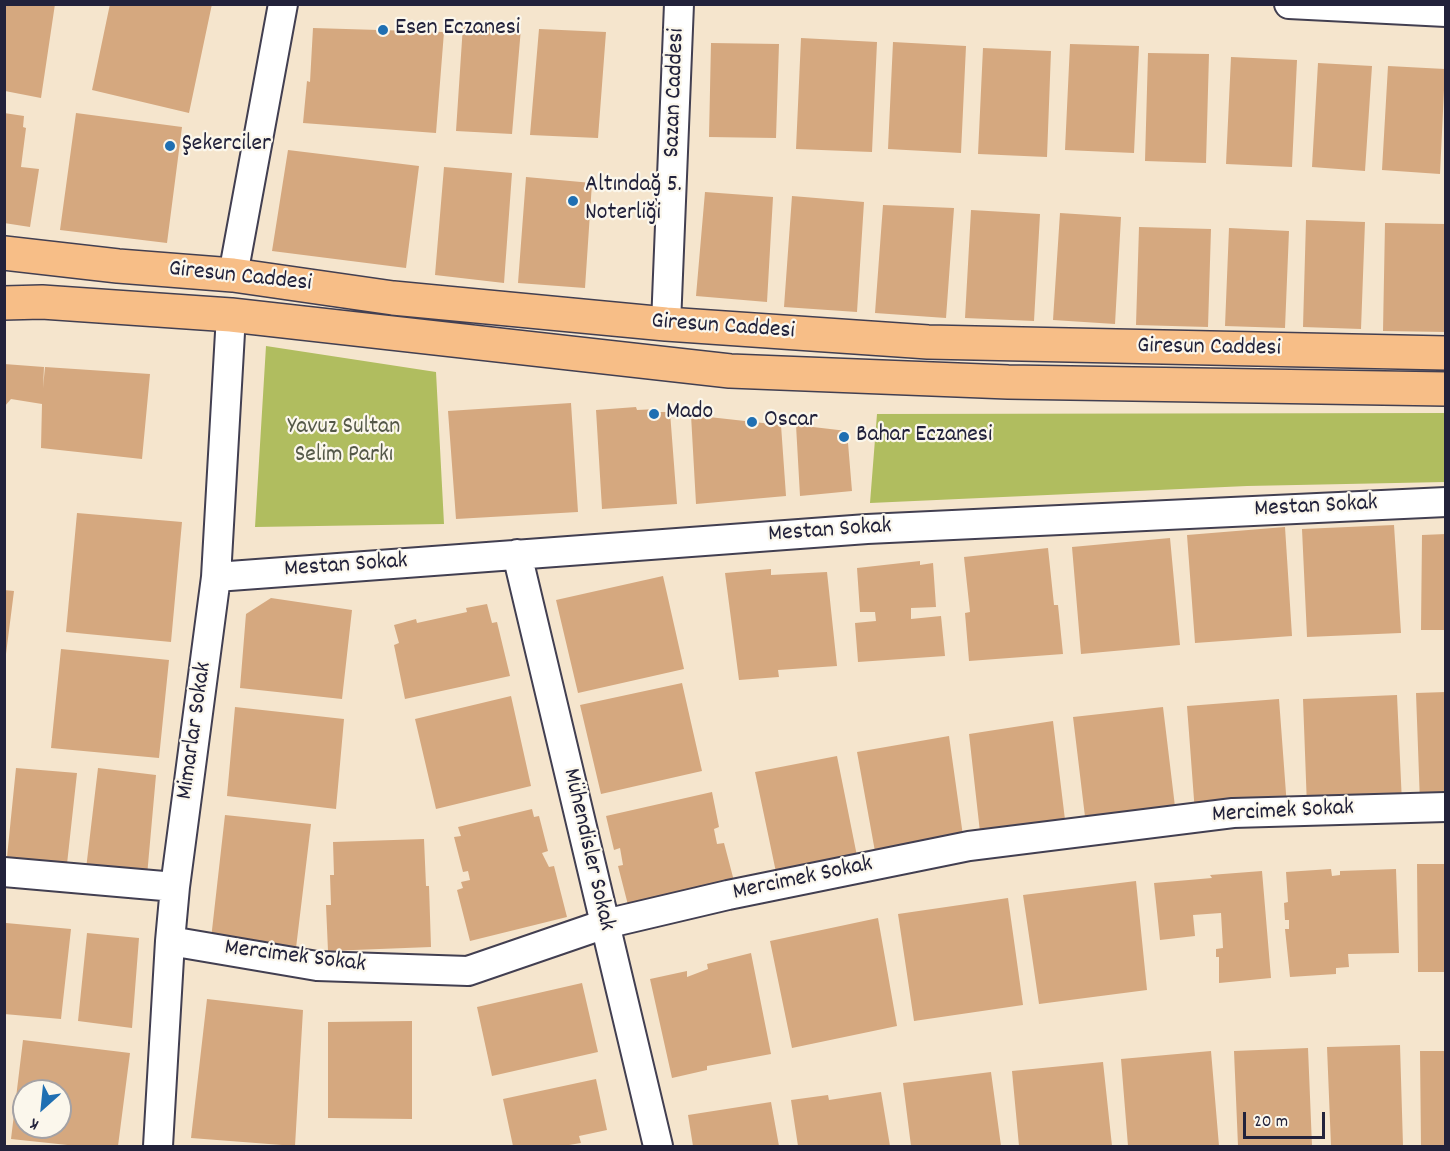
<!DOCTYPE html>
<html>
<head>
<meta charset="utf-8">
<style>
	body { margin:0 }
	#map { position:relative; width:1450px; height:1151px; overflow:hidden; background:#f5e5cd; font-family:Dekko,sans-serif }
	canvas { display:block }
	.frame { position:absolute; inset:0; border:6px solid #22223b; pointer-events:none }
	.north { position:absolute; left:12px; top:1079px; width:60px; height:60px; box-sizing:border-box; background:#fbf7ec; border:2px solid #a4a2a5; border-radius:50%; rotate:207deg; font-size:16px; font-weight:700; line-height:24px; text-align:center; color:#22223b }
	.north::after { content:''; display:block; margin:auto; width:21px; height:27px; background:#1f6fb2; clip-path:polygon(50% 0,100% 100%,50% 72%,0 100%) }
	.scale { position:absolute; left:1243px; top:1112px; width:82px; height:27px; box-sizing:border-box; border:3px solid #22223b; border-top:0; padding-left:8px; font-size:18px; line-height:21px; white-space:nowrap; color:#22223b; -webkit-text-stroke:4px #fbf7ec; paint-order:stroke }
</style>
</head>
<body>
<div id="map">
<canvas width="1450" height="1151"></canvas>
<div class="frame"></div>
<div class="north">K</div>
<div class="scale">20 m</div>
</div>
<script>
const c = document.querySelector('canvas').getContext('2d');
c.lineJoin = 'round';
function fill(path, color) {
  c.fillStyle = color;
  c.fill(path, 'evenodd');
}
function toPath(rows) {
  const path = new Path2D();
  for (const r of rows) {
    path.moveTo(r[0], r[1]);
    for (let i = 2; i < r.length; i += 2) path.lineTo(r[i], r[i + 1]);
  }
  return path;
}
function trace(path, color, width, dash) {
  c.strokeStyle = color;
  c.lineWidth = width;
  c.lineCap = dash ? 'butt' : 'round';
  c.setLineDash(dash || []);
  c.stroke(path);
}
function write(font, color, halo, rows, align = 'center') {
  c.font = font + ' Dekko,sans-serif';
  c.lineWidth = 4.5;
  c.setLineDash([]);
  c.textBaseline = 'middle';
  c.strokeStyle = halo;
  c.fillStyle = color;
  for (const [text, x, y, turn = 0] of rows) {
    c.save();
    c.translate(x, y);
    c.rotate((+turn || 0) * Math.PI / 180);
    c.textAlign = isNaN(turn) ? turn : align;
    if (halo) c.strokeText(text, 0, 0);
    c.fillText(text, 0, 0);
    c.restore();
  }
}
fill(toPath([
	[266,346,436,372,444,524,255,527],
	[1445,413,1445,482,1247,486,870,503,877,414]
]), '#b0bd5f');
fill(toPath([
	[5,4,55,4,41,98,5,91],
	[110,4,212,4,189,113,92,90],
	[463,25,521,28,512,134,456,131],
	[313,28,444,32,436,133,303,123,307,81,310,82],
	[539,29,606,32,598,138,530,135],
	[801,38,877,42,872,152,796,149],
	[893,42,966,46,961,153,888,149],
	[711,43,779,44,776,138,709,137],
	[1070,44,1139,46,1134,153,1065,150],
	[983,48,1051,51,1047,157,978,154],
	[1148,53,1209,54,1206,163,1145,161],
	[1231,57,1297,60,1292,167,1226,164],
	[1318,63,1372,66,1365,171,1312,167],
	[1388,66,1445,69,1440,174,1382,170],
	[4,113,24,116,23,127,26,128,21,167,39,169,30,227,4,223],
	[76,113,182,127,167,243,60,230],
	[288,150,419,166,406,268,272,251],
	[444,167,512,173,504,283,435,275],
	[526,177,592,183,585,288,518,283],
	[705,192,773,197,767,302,696,296],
	[792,196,864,202,857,312,784,307],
	[883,205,954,208,946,318,875,313],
	[971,210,1040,214,1034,321,965,318],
	[1060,213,1121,217,1115,324,1053,320],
	[1306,220,1365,222,1361,329,1303,327],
	[1385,223,1446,224,1446,332,1383,331],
	[1139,227,1211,229,1208,327,1136,325],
	[1229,228,1289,231,1285,328,1225,326],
	[4,364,44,367,43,388,45,367,150,374,142,459,41,448,42,404,11,399,4,407],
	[571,403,578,512,456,519,448,411],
	[636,407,637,410,657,409,657,412,670,412,677,504,602,509,596,410],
	[691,415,781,425,786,496,696,504],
	[796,425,847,431,852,491,800,496],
	[77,513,182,522,171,642,66,632],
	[1394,525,1401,633,1307,637,1302,529],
	[1285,527,1292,636,1195,643,1187,535],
	[1446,534,1446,630,1421,630,1422,535],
	[1170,538,1180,645,1081,654,1072,547],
	[1048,548,1054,605,1058,605,1063,654,969,661,965,613,970,612,964,557],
	[920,561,920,565,933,563,936,607,911,608,911,619,941,616,945,656,858,662,855,623,876,621,875,612,860,612,857,568],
	[771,569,771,575,827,572,837,666,778,670,779,677,739,680,725,573],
	[663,576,684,669,578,693,556,600],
	[4,590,14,591,6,654,4,654],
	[271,598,352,610,342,699,240,688,246,614],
	[487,604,492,623,497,622,510,676,405,699,394,645,399,643,394,625,416,619,417,623,467,612,466,608],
	[61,649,169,660,159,758,51,748],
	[682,683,702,771,601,794,580,705],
	[1446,692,1446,802,1420,803,1416,693],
	[1397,695,1402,803,1307,807,1303,699],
	[511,696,531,786,436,809,415,719],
	[1279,699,1287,807,1195,813,1187,706],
	[235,707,344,719,336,809,227,796],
	[1163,707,1176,815,1086,825,1073,717],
	[1053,721,1066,828,981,841,969,734],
	[949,736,964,843,876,857,857,752],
	[837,756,858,861,777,877,755,772],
	[16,768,77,773,67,864,7,857],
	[98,768,156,775,147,876,86,869],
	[712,792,719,827,714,829,717,844,724,843,734,881,628,905,618,866,623,865,620,848,614,850,606,816],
	[532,809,534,817,539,816,548,851,542,853,549,867,554,866,567,917,470,941,457,890,463,888,461,882,470,880,468,871,463,872,454,837,461,836,458,827],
	[225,815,311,824,296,948,211,939],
	[424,839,426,886,429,886,431,947,328,951,326,905,331,905,330,875,334,875,333,842],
	[1417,864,1446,864,1446,972,1418,972],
	[1331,869,1332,876,1340,875,1340,871,1396,869,1399,953,1348,954,1349,967,1336,968,1336,974,1290,977,1285,929,1289,929,1289,920,1285,920,1284,903,1288,902,1286,872],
	[1262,871,1271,978,1219,983,1219,957,1216,957,1216,949,1223,948,1221,913,1193,915,1195,936,1160,940,1154,883,1212,878,1210,875],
	[1136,881,1147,990,1039,1004,1023,895],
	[1008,898,1023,1005,914,1021,898,914],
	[878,918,897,1026,792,1048,770,941],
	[6,923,71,929,61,1019,4,1014],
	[87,933,139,938,132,1028,78,1021],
	[751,953,771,1054,707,1066,707,1070,672,1078,650,979,687,971,687,977,708,969,707,964],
	[582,983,598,1052,492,1076,477,1007],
	[207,999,303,1010,295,1146,191,1138],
	[412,1021,412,1119,328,1118,328,1022],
	[23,1040,130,1053,118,1146,77,1146,11,1139],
	[24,1091,60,1091,60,1127,24,1127],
	[1400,1045,1403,1146,1331,1146,1327,1047],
	[1308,1048,1312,1146,1238,1146,1234,1051],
	[1211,1051,1219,1146,1128,1146,1121,1059],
	[1420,1051,1446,1051,1446,1146,1421,1146],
	[1103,1062,1112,1146,1019,1146,1012,1071],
	[991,1072,1001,1146,911,1146,903,1083],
	[596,1079,607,1130,579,1136,581,1143,563,1146,513,1146,503,1099],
	[881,1092,890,1146,798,1146,791,1100,828,1095,829,1100],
	[771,1102,779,1146,693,1146,688,1115]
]), '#d5a87f');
const minor = toPath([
	[1289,4,1446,12],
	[233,275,283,4],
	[666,324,679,4],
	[517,554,658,1146],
	[216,577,867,529,1446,502],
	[4,872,175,887],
	[170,941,317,966,468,971,605,924,728,895,969,846,1233,813,1446,807],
	[158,1146,170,941,175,887,216,577,231,315]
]);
const major = toPath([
	[4,253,118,266,233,275,393,298,666,324,928,342,1446,353],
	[4,303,42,302,231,315,730,371,1008,382,1446,389]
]);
trace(minor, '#423f51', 32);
trace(major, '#423f51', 36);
trace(minor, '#fff', 28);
trace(major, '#f7be87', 33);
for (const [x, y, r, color] of [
	[383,30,6,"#1f6fb2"],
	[170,146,6,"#1f6fb2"],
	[573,201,6,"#1f6fb2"],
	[654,414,6,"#1f6fb2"],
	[752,422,6,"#1f6fb2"],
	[844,437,6,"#1f6fb2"]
]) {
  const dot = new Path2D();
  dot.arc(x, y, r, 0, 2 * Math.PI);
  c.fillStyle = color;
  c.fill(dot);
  trace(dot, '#fbf7ec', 2);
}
write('24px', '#22223b', '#fbf7ec', [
	["Esen Eczanesi",395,30],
	["Şekerciler",182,146],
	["Altındağ 5.",585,187],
	["Noterliği",585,215],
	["Mado",666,414],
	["Oscar",764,422],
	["Bahar Eczanesi",856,437]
], 'left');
write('24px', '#22223b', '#fbf7ec', [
	["Sazan Caddesi",676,93,-88],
	["Giresun Caddesi",240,278,6],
	["Giresun Caddesi",723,328,4],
	["Giresun Caddesi",1209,349,1],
	["Mestan Sokak",1316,508,-3],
	["Mestan Sokak",830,532,-4],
	["Mestan Sokak",346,567,-4],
	["Mimarlar Sokak",196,731,-82],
	["Mercimek Sokak",1283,813,-3],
	["Mühendisler Sokak",587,850,77],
	["Mercimek Sokak",803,880,-12],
	["Mercimek Sokak",295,958,7]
]);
write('24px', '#545848', '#fbf7ec', [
	["Yavuz Sultan",344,429],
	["Selim Parkı",344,457]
]);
</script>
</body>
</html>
